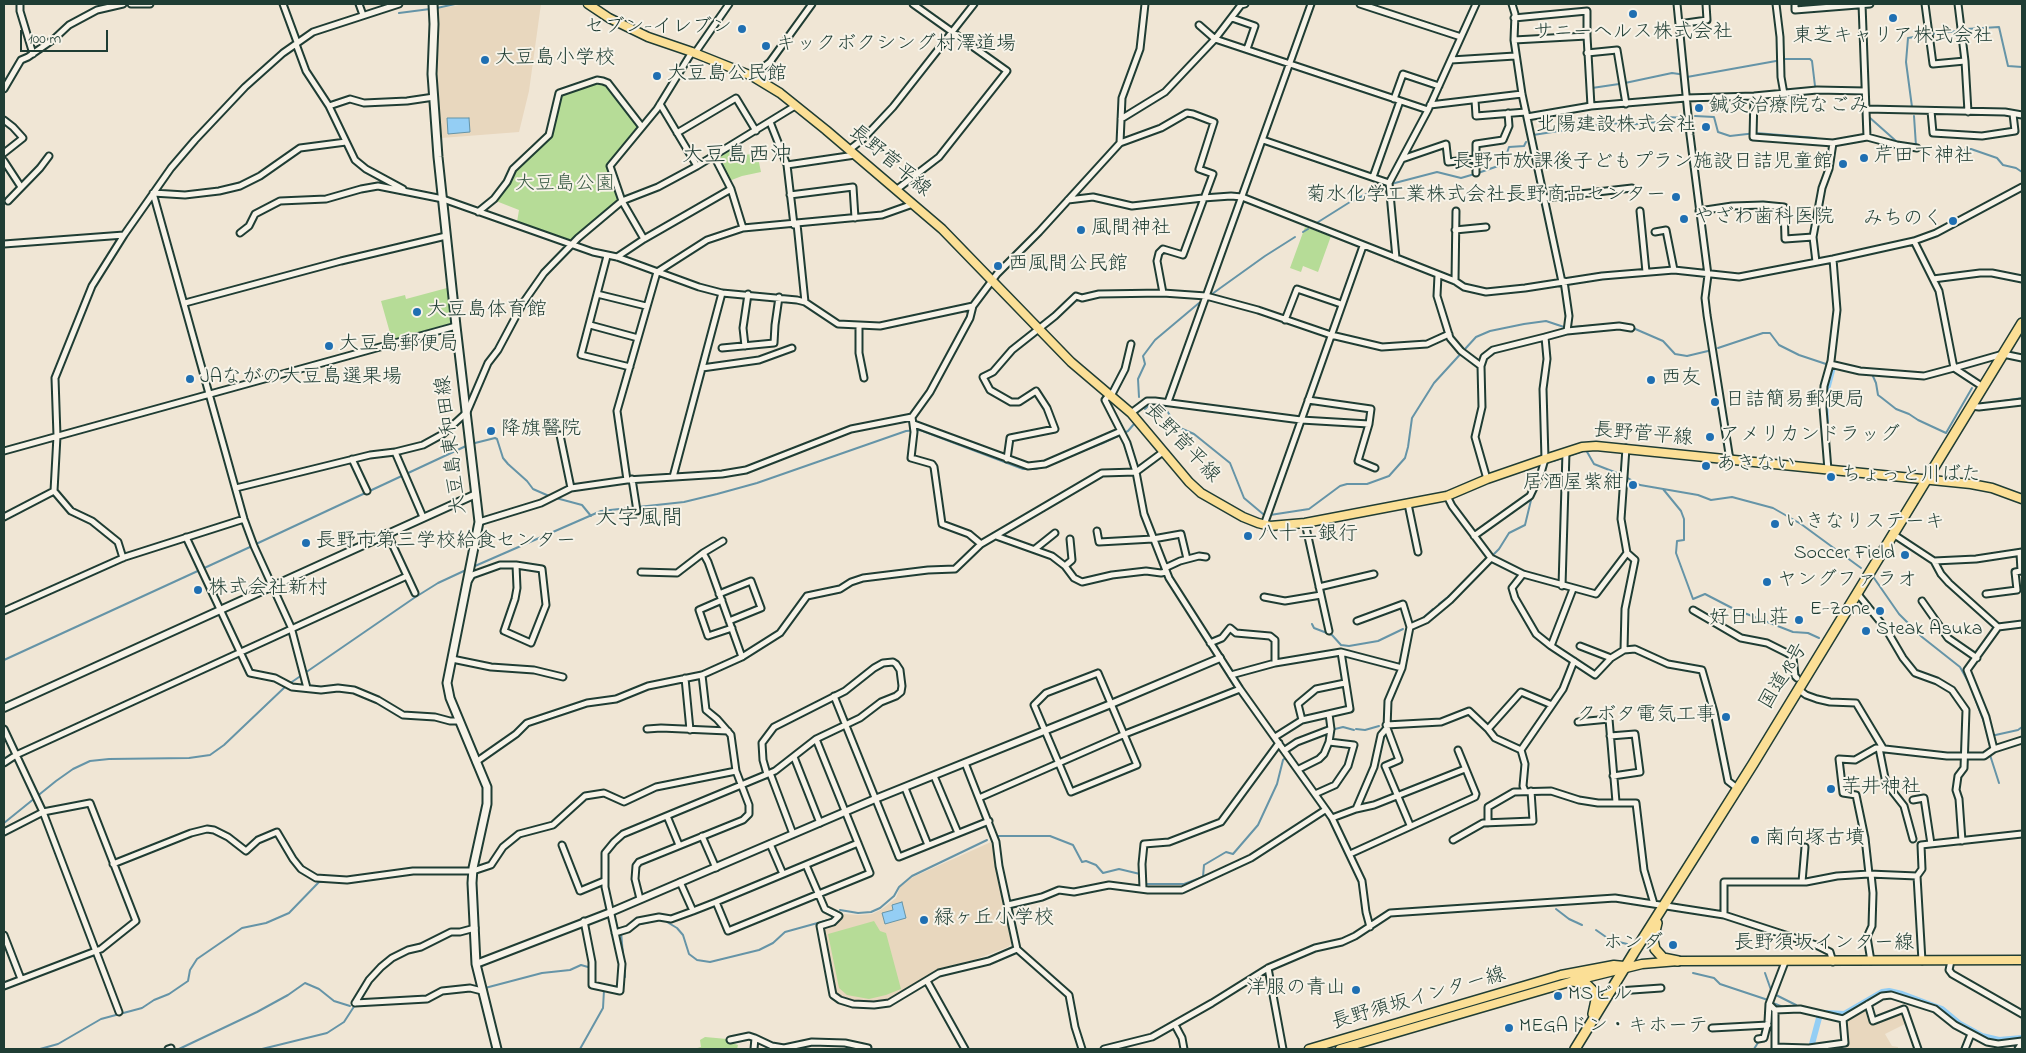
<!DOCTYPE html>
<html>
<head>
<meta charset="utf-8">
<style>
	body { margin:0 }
	#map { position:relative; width:2026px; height:1053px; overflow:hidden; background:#f0e6d5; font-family:"Indie Flower",sans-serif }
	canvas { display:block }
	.frame { position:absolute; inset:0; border:5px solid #1f3d34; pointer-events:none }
	.scale { position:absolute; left:20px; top:30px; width:88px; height:22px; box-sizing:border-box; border:2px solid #1f3d34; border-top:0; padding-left:6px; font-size:15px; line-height:18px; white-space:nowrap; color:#1f3d34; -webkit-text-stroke:4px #f7f3e8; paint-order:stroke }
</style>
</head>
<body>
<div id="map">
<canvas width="2026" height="1053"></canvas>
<div class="frame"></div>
<div class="scale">100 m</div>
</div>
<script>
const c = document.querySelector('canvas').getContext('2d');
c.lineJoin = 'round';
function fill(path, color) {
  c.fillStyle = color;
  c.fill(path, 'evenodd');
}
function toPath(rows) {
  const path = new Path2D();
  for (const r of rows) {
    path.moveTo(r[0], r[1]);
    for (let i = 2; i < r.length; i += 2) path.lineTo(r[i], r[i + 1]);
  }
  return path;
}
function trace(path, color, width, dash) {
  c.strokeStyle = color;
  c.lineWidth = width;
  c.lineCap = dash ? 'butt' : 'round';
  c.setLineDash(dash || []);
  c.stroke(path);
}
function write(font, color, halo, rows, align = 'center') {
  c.font = font + ' "Indie Flower","Klee One",sans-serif';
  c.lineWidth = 4;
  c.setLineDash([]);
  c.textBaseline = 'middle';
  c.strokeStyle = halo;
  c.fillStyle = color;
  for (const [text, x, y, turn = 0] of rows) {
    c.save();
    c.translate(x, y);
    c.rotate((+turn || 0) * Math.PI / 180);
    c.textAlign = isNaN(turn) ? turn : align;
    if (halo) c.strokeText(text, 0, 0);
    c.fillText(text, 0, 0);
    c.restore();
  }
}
fill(toPath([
	[465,4,541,4,529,91,519,132,441,138,437,71,436,9],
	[991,842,1011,928,1011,944,1008,947,974,960,937,969,907,991,886,1001,876,1003,840,998,836,993,823,928,836,924,844,914,858,915,872,914,882,909,896,898,900,887,913,877],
	[1867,1010,1871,1023,1903,1012,1907,1023,1885,1034,1892,1046,1898,1047,1898,1049,1846,1049,1846,1021]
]), '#e8d7be');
fill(toPath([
	[600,82,608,86,639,127,607,167,619,202,571,240,517,222,519,210,496,201,510,183,516,169,550,135,561,95,566,92],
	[740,143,745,155,757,153,761,172,742,176,729,181,716,157],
	[1305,227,1331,236,1318,272,1303,266,1301,272,1290,268],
	[447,288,451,323,392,340,381,301,405,295,406,299],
	[874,921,880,931,886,933,901,989,886,995,869,999,847,995,839,988,828,934],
	[705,1037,727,1039,732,1043,738,1045,737,1049,694,1049,701,1047,700,1040]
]), '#b6dc97');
const water = toPath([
	[469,118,470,132,448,134,447,118,469,118],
	[902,902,906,918,885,924,882,913,893,910,892,905,902,902]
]);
fill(water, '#94cef4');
trace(water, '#6594a7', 1);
trace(toPath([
	[437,8,455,4],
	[399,13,430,9],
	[1966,29,1999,27,2008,66,2022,67],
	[1932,34,1958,31],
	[1782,59,1810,59,1812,61,1815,86],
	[1687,77,1776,61],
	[1625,83,1672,73,1679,74],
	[1592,88,1619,84],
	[1912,107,1906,62,1908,38,1926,35],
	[1695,116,1714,117,1718,132,1730,136,1756,133,1816,138],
	[1914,116,1916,146],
	[1869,117,1896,141],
	[1533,135,1611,123,1628,125,1657,122,1666,117,1686,118],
	[1939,149,1956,151,1971,149,1997,158,2003,165,2016,168,2022,172],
	[1391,184,1437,172,1461,178,1478,173,1501,165,1504,162,1509,147,1524,146,1526,142],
	[1315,224,1350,202,1381,187],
	[1303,232,1308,229],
	[1212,294,1265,256,1295,237],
	[1574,327,1601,325],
	[1633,328,1663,341,1675,354,1687,356,1708,351],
	[1718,348,1763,333,1770,333,1779,345,1799,355,1826,364],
	[1872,374,1876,383,1878,395,1882,398,1896,409,1909,414,1918,420,1946,433,1972,388],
	[1139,397,1138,379,1145,364,1143,356,1155,340,1199,303],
	[1997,402,2022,398],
	[1145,409,1150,404,1154,404,1165,408,1178,427,1194,434,1230,463,1244,498,1263,514,1270,515,1309,509,1340,486,1347,484,1367,484,1389,476,1405,458,1408,447,1412,418,1434,383,1476,337,1490,331,1524,324,1546,321,1564,327],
	[475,443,495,438,497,439,503,458,508,464,527,481,533,489,549,496],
	[1568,456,1586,450,1594,464,1622,475],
	[1553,461,1562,458],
	[1626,477,1640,485,1698,495,1711,500,1732,497,1773,508,1801,524,1861,568],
	[1538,485,1545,469],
	[1663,489,1681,511,1684,519,1684,540,1677,541,1676,553,1693,599,1705,594,1734,609,1793,632,1808,633,1819,638],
	[556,498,582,505,591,516],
	[256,544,466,446],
	[1492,556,1499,549,1509,533,1525,525,1532,496],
	[475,566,601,511,684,502,717,494,757,483,906,431,920,430,1023,469,1036,469,1103,443,1128,431,1134,424],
	[1874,578,1899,614,1922,637,1960,667,1970,685,1988,733],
	[1439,604,1453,593,1476,570],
	[1422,619,1433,609],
	[1312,624,1314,628,1332,635,1341,645,1349,646,1378,641,1403,629],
	[4,660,250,547],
	[1335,729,1343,727,1354,730],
	[1356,729,1365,730,1379,726],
	[1991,736,2018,730,2022,727],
	[1990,755,1999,783],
	[4,823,56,781,73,769,90,761,109,759,189,758,210,755,224,745,286,686,414,598,438,583,466,570],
	[998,836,1050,836,1073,845,1082,862,1086,861,1096,865,1103,873,1119,869,1140,874,1140,883],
	[1146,884,1184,884,1203,877,1204,865,1226,852,1233,854,1258,825,1277,784,1283,760,1286,757],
	[1556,909,1569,919,1582,925],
	[840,910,858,913,871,912,880,908,894,896,899,887,912,876,987,840],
	[667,922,677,928,683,935,689,954,697,960,710,962,759,950,773,943,785,932,832,919],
	[632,929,640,924,658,920],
	[1596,930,1606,937],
	[621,932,625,977],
	[1611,940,1627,944],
	[1693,973,1714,978,1720,984,1768,1000],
	[1765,973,1771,990],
	[461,986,476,986],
	[485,988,542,973,570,970,581,965,588,967],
	[1776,995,1796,1005],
	[410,997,426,996,433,993],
	[1773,1003,1783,1007],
	[1782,1007,1798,1006,1804,1008],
	[40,1049,58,1044,101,1019,142,1008,154,1000,169,994,188,981,190,970,197,959,242,928,266,923,289,913,319,882,332,881],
	[179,1049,257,1012,288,995,305,983,319,989,334,1001,350,1006],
	[262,1049,327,1033,344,1022,355,1005],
	[580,1049,603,1008,604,990],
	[1754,1049,1759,1041,1766,1041,1771,1022,1771,1009]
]), '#6594a7', 2);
trace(toPath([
	[1826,421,1825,397,1833,367],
	[1827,1013,1844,1014,1882,992,1889,991,1902,994,1942,1009,1960,1024,1982,1036,1999,1040,2022,1038],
	[1812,1044,1819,1018]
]), '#94cef4', 6);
const minor = toPath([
	[20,4,20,11,33,54],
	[131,4,150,4],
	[283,4,297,42],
	[359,4,363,15],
	[1245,4,1241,5,1215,39,1428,110],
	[1360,4,1461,37],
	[1512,4,1515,14,1514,40,1587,36,1591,106],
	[1677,4,1690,135,1708,275,1705,298,1707,315,1730,460],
	[1776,4,1780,37,1781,77,1784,94],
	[1795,4,1795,10,1870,4],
	[1925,4,1933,64,1965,61],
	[1958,4,1965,61,1968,112],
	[1232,18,1255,26,1247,49],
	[1514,18,1587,11,1587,36],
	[1679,24,1707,20,1706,4],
	[1514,40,1522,94,1562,282],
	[296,44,306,71,329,106,355,160,366,169,403,189],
	[695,53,729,4],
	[1587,53,1617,50,1626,104],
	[1451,60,1515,56],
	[752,76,770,62,812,4],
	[4,89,21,60,28,57,54,39,69,25,97,10,123,4],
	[1754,96,1753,137,1833,143],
	[1394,99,1403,74,1439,86],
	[1475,100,1476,116,1526,112],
	[660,104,697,166],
	[1430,105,1522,94],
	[329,106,350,99,364,103,407,101,434,97],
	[1866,109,2005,112,2022,115],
	[1931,111,1933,133,1982,136,2015,131,2013,114],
	[1527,117,1591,106,1686,98,1754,96,1817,90,1865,91],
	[1121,119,1165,92,1215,39,1199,25],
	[4,120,13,127,23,138,4,153],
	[770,122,787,165,794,225],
	[677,133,736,98,756,131],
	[1867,137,1897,145,1917,148],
	[1263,140,1389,183],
	[1120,143,1122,98,1140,49,1145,4],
	[849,150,863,139,893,107,974,4],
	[714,156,731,189,743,228],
	[1402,159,1446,144,1448,162,1476,159],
	[4,161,21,187],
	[787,165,855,155],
	[1476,173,1476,144,1503,140,1509,126,1508,113],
	[1373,177,1400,101],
	[896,190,939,157,1007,71,913,4],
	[790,195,853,187,855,218],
	[1545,198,1632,188],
	[1068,200,1093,197,1132,206,1203,198,1231,196,1242,197,1455,281,1464,287,1486,292,1525,288,1602,276,1674,270,1739,277,1833,259,1914,241,1936,233,2022,187],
	[8,201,40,168,49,156],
	[1640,211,1646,272],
	[1699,211,1732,206,1763,205,1784,207,1785,239,1813,237],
	[478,212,494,199,507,182,513,169,549,135,559,93,597,80,603,81,608,83,642,127],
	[797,224,805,302],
	[1455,230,1486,227],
	[1655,232,1666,230,1674,270],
	[240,233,249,226,255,214,280,201,326,199,361,189,378,186,443,199,593,252,617,257,699,287,722,293,797,300,805,302,838,324,880,326,973,306],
	[644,239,622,201,610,166,657,109,692,52],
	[4,244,124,235,171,168,195,140,245,87,283,53,313,32,399,4],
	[607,256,581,355,630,367],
	[617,257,644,239,731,189],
	[1396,258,1389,183,1428,110,1476,4],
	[1816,262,1813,237,1822,188,1829,169,1833,143,1867,137,1862,4],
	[1438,275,1437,296,1450,338,1461,351,1481,366,1482,407,1475,437,1487,479],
	[1933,279,1980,273,1992,273,2022,279],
	[1455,281,1456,211],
	[597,294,646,306],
	[185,303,341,261,446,236],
	[1285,320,1297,289,1341,304],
	[590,325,638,338],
	[859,326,859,353,864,378],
	[1567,331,1619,326,1631,328],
	[745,346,743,328,748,294],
	[722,348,774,343,775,325,779,297],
	[1830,364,1860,371,1924,376,1954,368,1939,291,1914,241],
	[1481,366,1484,357,1493,350,1545,337],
	[702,368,759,360,792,348],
	[1983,387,1954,368,2003,354,2022,358],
	[1110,394,1105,400,1127,443,1136,472,1144,514,1169,578,1240,689,1332,818,1362,881,1366,912,1370,927],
	[1111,396,1125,369,1131,344],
	[1168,402,1311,4],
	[1971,406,1979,407,2022,402],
	[1131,413,1147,401,1155,401,1301,420,1369,424,1371,409,1308,400],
	[914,424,1028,466,1045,464,1121,431],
	[1369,424,1358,461,1375,468],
	[560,435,571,488],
	[4,451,456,326],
	[395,452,423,517],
	[352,459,367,491],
	[1007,459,1010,438,1055,429,1047,408,1036,391,1019,402,1011,402,990,390,983,377,993,372,1012,350,1055,316,1076,296,1082,298,1099,294,1163,293,1206,296,1258,310,1331,335,1382,347,1427,344,1449,334],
	[1828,470,1823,408,1824,386,1831,361,1837,310,1833,259],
	[673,477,722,293],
	[632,479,637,511],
	[627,480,617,411,657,272,707,240,743,228,882,215,913,204],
	[236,488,370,455,395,452,423,445,443,434,467,412,488,363,498,350,523,303,544,273,578,238,622,201,658,187,697,166,795,106],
	[54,491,71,511,92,521,118,542,123,558],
	[1447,496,1452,506,1491,558,1523,574,1596,594,1627,553],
	[1408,504,1418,552],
	[4,517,54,491,57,436,55,378,92,286,124,235],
	[479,522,541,503,571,488,627,480,722,474,746,470,851,429,912,417],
	[1305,523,1329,631],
	[1264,525,1363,246],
	[1097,531,1099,542,1153,539,1181,534,1187,559],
	[387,533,415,593],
	[1893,534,1934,561,1941,574,1949,583,1998,627,1967,670,1986,717,1994,749],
	[996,536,1052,556,1065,566,1074,578,1082,582,1112,575,1146,571,1161,573,1166,572],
	[1474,536,1530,496,1541,473,1545,459,1543,389,1547,359,1545,337,1567,331,1569,316,1564,281],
	[186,537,250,673,275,678,292,687,321,690,338,688,354,690,378,700,403,715,435,717,450,721,459,721],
	[723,541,703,553,708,562,742,657],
	[981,544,969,534,942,524,934,467,932,464,911,458,914,432,912,417,930,392,970,318,973,306,997,274,1039,232,1120,143,1161,128,1187,113,1193,114,1214,122,1199,169,1213,174,1183,255,1163,249,1159,253,1157,261,1163,293],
	[1035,549,1055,533],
	[1934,561,1976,559,2022,552],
	[1065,566,1072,560,1070,539],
	[1165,568,1180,561,1199,556,1206,557],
	[641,572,677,573,703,553],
	[1523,574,1512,588,1515,598,1536,634,1551,646,1595,675,1611,658,1624,650,1635,649,1668,664,1702,670,1714,712,1728,781,1737,788],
	[469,580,472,575,500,565,516,565,542,569,546,605,531,643,504,631,515,599,517,588,516,565],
	[1562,586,1566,452],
	[1319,587,1374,574],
	[1857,593,1886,629,1903,658,1915,673,1937,681,1952,690,1966,710,1964,768,1958,776,1956,790,1959,799,1962,841],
	[719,594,751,581,761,608,729,621],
	[1986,594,2017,590,2015,572,2021,571,2020,553],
	[1264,597,1285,601,1321,595],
	[722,600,699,610,708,636,732,628],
	[1922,601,1948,638,1977,658],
	[1693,610,1741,638,1767,643,1787,653,1793,657,1795,676,1797,678],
	[4,611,125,557,244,519],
	[1357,621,1403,604,1410,627],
	[1998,627,2022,624],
	[1210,643,1222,638,1230,628,1236,633,1270,636,1275,640,1275,663],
	[1551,646,1573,589],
	[1580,646,1611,658],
	[1624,650,1625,609,1635,560,1627,553,1621,519,1626,448],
	[452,659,491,667,534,670,563,677],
	[1098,673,1137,765,1071,792,1034,705,1046,693,1098,673],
	[1231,675,1275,663,1341,652],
	[685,678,690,730],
	[307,688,291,627,254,546,244,519,153,193,185,195,219,191,240,186,260,176,300,148,346,142],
	[1798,689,1806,695,1817,699,1830,702,1856,703,1883,748],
	[834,696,899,857,989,821],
	[1302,720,1298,704,1316,689,1345,683],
	[1578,722,1609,719,1616,802],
	[1386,725,1441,722,1469,711,1488,729,1495,738,1521,750,1525,764,1523,786,1525,791],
	[4,729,43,812,119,1012],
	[647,729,661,728,728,731],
	[1488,729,1521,692,1552,705],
	[1610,736,1635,734,1640,772,1613,776],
	[1275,737,1302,720,1350,709,1341,652,1402,668],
	[1879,748,1886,783,1904,806,1913,839],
	[1285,750,1297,742,1331,729],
	[1521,750,1563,689,1574,661],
	[794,757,820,823],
	[476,762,516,734,527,723,587,703,616,699,648,686,702,675,742,657,780,633,807,596,840,589,851,582,863,578,928,570,955,569,981,544,1102,473,1136,472,1163,452],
	[4,763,16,755,407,576],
	[965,763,996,842,999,866,1017,949,1069,995,1075,1027,1082,1049],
	[1299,769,1319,759,1324,754,1329,742,1331,729,1329,714],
	[770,773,793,834],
	[934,776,958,833],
	[905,788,928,845],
	[1315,794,1335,785,1348,766,1354,745,1329,742],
	[979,798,1125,734,1240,689],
	[1913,800,1924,798,1931,844],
	[1356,809,1374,767,1381,735,1387,728],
	[667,816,679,845],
	[1332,818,1356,809,1374,805,1465,769],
	[1488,823,1488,807,1514,792,1551,791,1579,800,1598,803,1636,803,1644,870,1654,904],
	[1410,825,1385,766,1399,760,1387,728,1388,701,1402,668,1410,627,1426,620,1450,600,1491,558],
	[4,832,43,812,90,803,136,921,101,949,4,986],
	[702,836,716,868],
	[1453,840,1483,823,1533,821,1531,791],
	[770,844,783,874],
	[562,845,580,891,604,881],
	[1350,854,1475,797,1476,794,1458,750],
	[113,864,191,833,207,829,214,830,228,837,246,851,258,840,277,832,293,859,301,869,316,878,347,880,413,871,473,871,491,865,503,847,519,834,553,825,585,796,604,793,624,802,656,787,736,771],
	[806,865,825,909,839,916,833,922,820,926,833,995,840,1000,853,1004,874,1005,889,1003,939,973,989,961,1017,949],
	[1869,874,1865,838,1856,795,1843,793,1839,759,1855,760,1876,748,1947,756,1984,756,1994,749,2022,740],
	[1917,876,1922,961],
	[680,882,693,911,716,902,728,931,870,873,816,739],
	[1802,882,1805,847],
	[1143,888,1142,864,1144,844,1169,842,1221,822,1279,743],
	[640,899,635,879,636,866,639,862,743,820,749,814,749,805,736,771,731,735,717,719,706,710,702,675],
	[716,902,858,843],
	[1008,905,1042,897,1059,890,1074,892,1109,885,1148,890,1182,890,1251,858,1325,810],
	[1724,915,1724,882,1806,882,1837,876,1869,874,1917,876,1922,869,1921,845,2022,834],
	[584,921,592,962,592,985,620,991,622,964,605,887,605,853,614,842,623,834,775,771,816,739,860,718,881,702,896,696,901,692,902,686,900,670,896,664,893,662,883,663,874,668,845,691,774,727,762,743,763,760,767,774],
	[615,933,628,929,638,921,659,917,671,919,693,911],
	[4,935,21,979],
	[1871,961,1867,937,1872,926,1873,893,1871,874],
	[1951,961,1949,970,1952,974,2022,1014],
	[1268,968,1283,1049],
	[927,981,965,1049],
	[1618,991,1661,988],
	[355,1003,369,980,381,967,392,958,408,950,421,947,451,932,460,932,475,928],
	[355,1003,427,999,442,991,470,988,482,991],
	[1769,1004,1775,1010,1775,1048],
	[1868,1004,1873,1021,1904,1009,1918,1049],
	[1775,1010,1800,1009,1843,1019,1882,996,1891,995,1935,1009,1955,1025,1987,1042,1998,1044,2022,1041],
	[1175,1025,1182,1038,1184,1049],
	[1712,1028,1768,1025],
	[1758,1039,1764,1038,1768,1022,1769,1004,1785,962],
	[730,1040,749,1036,755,1038],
	[1775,1047,1809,1048,1845,1043,1843,1019],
	[168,1049,171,1048],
	[754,1049,755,1038,772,1046,784,1048,812,1042,845,1043,868,1048,868,1049],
	[1104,1049,1152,1037,1212,1003,1268,968,1315,948,1342,942,1355,936,1390,913,1615,898,1724,915,1816,945,1830,952,1833,962],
	[1965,1049,1971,1034],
	[2018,1049,2022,1043]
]);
const tertiary = toPath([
	[4,708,476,494],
	[476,964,611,912,875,799,1111,704,1220,658]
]);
const secondary = toPath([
	[433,4,434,24,432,74,438,157,456,326,479,522,447,683,450,698,487,787,487,804,473,868,472,883,476,964,497,1049]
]);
const primary = toPath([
	[588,4,609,18,648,37,692,52,752,76,780,93,826,130,942,229,1071,362,1131,413,1189,482,1201,493,1243,517,1258,523,1270,526,1305,523,1447,496,1487,479,1545,459,1582,447,1596,446,1971,484,1992,488,2022,499],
	[1309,1049,1561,975,1614,965,1624,966],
	[1340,1049,1573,981,1642,964,1678,961,2022,960]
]);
const trunk = toPath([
	[1657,923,1653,940,1655,949,1663,958,1678,961],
	[1573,981,1586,984,1593,991,1596,1000,1593,1014],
	[1575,1049,1635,951,1753,764,2022,323]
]);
trace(minor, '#1f3d34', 9);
trace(tertiary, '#1f3d34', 10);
trace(secondary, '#1f3d34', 11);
trace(primary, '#1f3d34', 11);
trace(trunk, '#1f3d34', 12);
trace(minor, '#f7f3e8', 5);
trace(tertiary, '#f7f3e8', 6);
trace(secondary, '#f7f3e8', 7);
trace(primary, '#fbdf96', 8);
trace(trunk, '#fbdf96', 9);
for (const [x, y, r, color] of [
	[1633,14,5,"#1f6fb2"],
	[1893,18,5,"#1f6fb2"],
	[742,29,5,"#1f6fb2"],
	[766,46,5,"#1f6fb2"],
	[485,60,5,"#1f6fb2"],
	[657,76,5,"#1f6fb2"],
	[1699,108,5,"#1f6fb2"],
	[1706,127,5,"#1f6fb2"],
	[1864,158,5,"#1f6fb2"],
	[1843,164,5,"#1f6fb2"],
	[1676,197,5,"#1f6fb2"],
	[1684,219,5,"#1f6fb2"],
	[1953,221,5,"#1f6fb2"],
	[1081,230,5,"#1f6fb2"],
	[998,266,5,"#1f6fb2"],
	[417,312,5,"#1f6fb2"],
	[329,346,5,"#1f6fb2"],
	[190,379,5,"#1f6fb2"],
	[1651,380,5,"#1f6fb2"],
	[1715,402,5,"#1f6fb2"],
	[491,431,5,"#1f6fb2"],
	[1710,437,5,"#1f6fb2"],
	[1706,466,5,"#1f6fb2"],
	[1831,477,5,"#1f6fb2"],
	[1633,485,5,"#1f6fb2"],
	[1775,524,5,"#1f6fb2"],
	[1248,536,5,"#1f6fb2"],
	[306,543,5,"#1f6fb2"],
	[1905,555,5,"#1f6fb2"],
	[1767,582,5,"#1f6fb2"],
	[198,590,5,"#1f6fb2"],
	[1880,611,5,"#1f6fb2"],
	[1799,620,5,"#1f6fb2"],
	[1866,631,5,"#1f6fb2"],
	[1726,717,5,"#1f6fb2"],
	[1831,789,5,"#1f6fb2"],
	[1755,840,5,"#1f6fb2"],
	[924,920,5,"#1f6fb2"],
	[1673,945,5,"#1f6fb2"],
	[1356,990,5,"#1f6fb2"],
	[1558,996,5,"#1f6fb2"],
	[1509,1028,5,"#1f6fb2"]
]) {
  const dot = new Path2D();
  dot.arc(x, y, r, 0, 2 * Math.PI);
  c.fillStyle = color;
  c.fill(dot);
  trace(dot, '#f7f3e8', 2);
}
write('20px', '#1f3d34', '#f7f3e8', [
	["セブン-イレブン",732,29,"right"],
	["サニーヘルス株式会社",1633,34,"center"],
	["東芝キャリア株式会社",1893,38,"center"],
	["キックボクシング村澤道場",776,46],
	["大豆島小学校",495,60],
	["大豆島公民館",667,76],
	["鍼灸治療院なごみ",1709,108],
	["北陽建設株式会社",1696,127,"right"],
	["芹田下神社",1874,158],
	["長野市放課後子どもプラン施設日詰児童館",1833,164,"right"],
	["菊水化学工業株式会社長野商品センター",1666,197,"right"],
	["やざわ歯科医院",1694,219],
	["みちのく",1943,221,"right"],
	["風間神社",1091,230],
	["西風間公民館",1008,266],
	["大豆島体育館",427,312],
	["大豆島郵便局",339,346],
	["JAながの大豆島選果場",200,379],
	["西友",1661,380],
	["日詰簡易郵便局",1725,402],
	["降旗醫院",501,431],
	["アメリカンドラッグ",1720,437],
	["あきない",1716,466],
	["ちょっと川ばた",1841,477],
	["居酒屋紫紺",1623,485,"right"],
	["いきなりステーキ",1785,524],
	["八十二銀行",1258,536],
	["長野市第三学校給食センター",316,543],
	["Soccer Field",1895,555,"right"],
	["ヤングファラオ",1777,582],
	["株式会社新村",208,590],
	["E-Zone",1870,611,"right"],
	["好日山荘",1789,620,"right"],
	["Steak Asuka",1876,631],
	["クボタ電気工事",1716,717,"right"],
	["芋井神社",1841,789],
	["南向塚古墳",1765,840],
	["緑ヶ丘小学校",934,920],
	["ホンダ",1663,945,"right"],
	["洋服の青山",1346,990,"right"],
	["MSビル",1568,996],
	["MEGAドン・キホーテ",1519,1028]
], 'left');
write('20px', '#1f3d34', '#f7f3e8', [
	["長野菅平線",889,162,40],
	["長野菅平線",1643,436,5],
	["長野菅平線",1181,444,47],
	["大豆島東和田線",453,445,-97],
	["国道18号",1785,677,-59],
	["長野須坂インター線",1824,945],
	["長野須坂インター線",1419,1000,-16]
]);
write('20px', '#3d5d48', '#f7f3e8', [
	["大豆島公園",565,186]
]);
write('22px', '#1f3d34', '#f7f3e8', [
	["大豆島西沖",737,157],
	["大字風間",639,520]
]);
</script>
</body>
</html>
